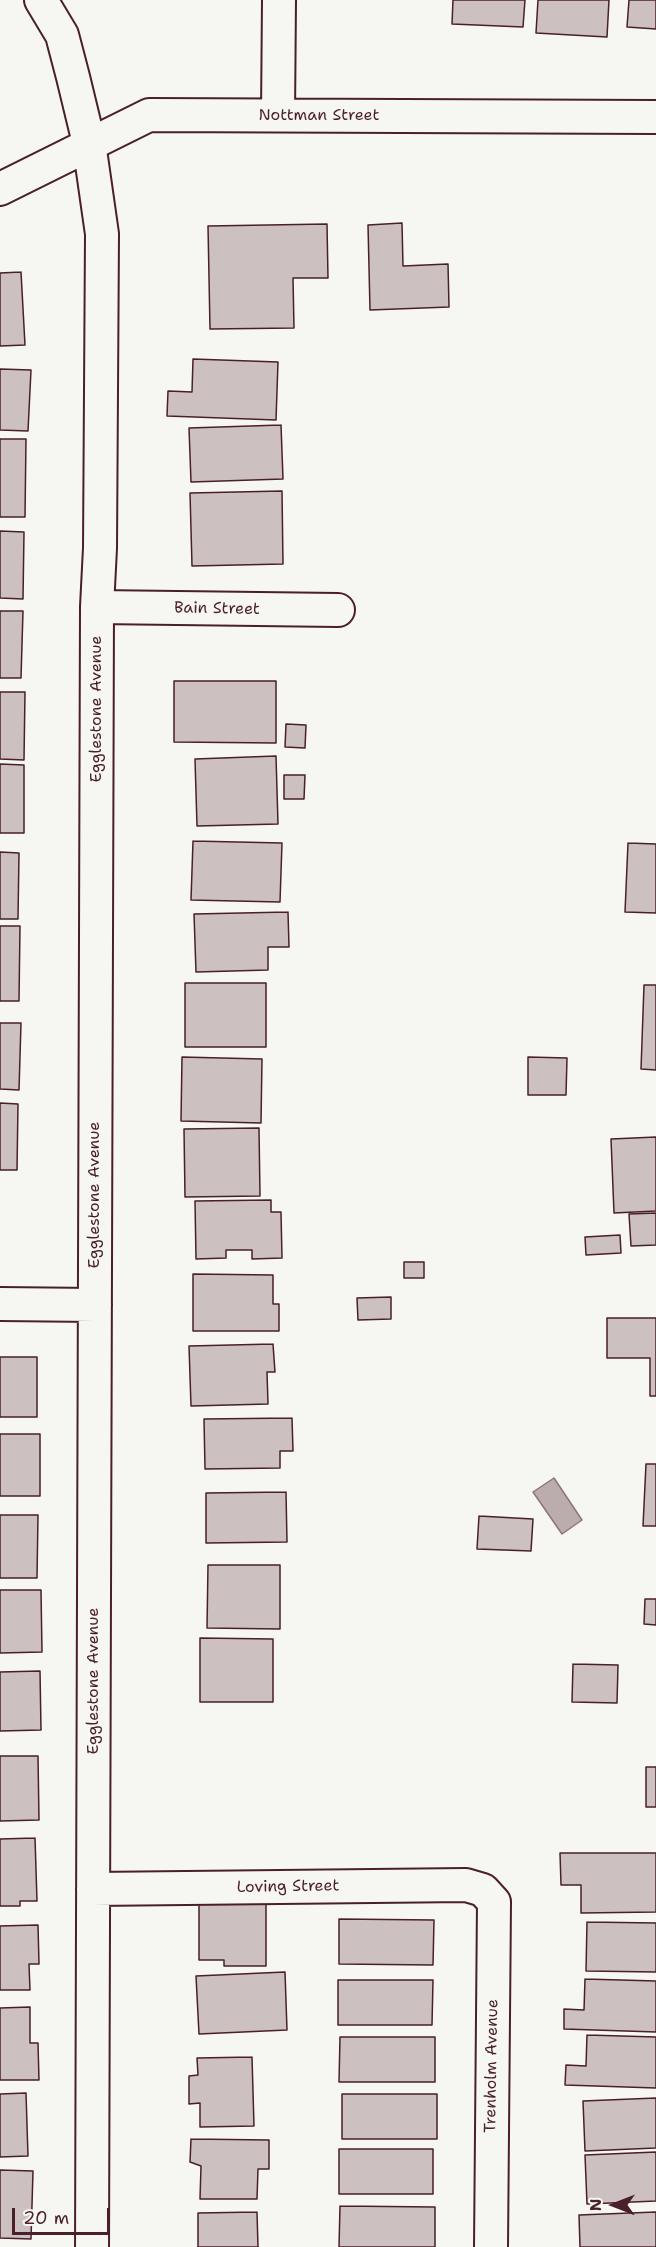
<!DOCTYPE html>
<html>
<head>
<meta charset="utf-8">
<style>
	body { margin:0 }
	#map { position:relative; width:656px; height:2247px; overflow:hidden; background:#f6f6f2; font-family:"Shantell Sans",sans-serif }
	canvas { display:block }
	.north { position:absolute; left:584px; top:2175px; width:60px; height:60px; -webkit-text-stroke:4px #f6f6f2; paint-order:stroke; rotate:270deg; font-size:16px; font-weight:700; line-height:24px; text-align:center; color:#4a1f2b }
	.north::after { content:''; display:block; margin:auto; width:21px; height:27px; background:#4a1f2b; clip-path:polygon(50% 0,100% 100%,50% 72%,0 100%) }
	.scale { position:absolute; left:12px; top:2208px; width:98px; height:27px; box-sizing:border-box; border:3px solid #4a1f2b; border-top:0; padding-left:8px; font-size:18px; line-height:21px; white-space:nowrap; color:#4a1f2b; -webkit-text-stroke:4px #f6f6f2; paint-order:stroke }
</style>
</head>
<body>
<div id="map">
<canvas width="656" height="2247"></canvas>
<div class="north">N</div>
<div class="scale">20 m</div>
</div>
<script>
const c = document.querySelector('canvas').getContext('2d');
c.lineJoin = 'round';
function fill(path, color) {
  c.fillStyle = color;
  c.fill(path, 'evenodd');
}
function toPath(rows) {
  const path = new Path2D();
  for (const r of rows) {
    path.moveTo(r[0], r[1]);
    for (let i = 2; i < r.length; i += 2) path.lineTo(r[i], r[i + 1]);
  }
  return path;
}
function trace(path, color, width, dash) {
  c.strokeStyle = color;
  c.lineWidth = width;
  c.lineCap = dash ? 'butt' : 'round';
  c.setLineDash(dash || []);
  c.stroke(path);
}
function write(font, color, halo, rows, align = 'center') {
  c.font = font + ' "Shantell Sans",sans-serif';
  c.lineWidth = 6;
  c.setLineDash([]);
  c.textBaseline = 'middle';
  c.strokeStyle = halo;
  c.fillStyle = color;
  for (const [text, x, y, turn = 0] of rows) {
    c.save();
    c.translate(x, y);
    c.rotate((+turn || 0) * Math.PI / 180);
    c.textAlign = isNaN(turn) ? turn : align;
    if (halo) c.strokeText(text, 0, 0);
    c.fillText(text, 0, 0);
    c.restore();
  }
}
const water = toPath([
	[554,1478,582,1520,562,1534,533,1492,554,1478]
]);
fill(water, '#bbadae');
trace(water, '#8e747a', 1.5);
const building = toPath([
	[453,0,525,0,523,27,452,24,453,0],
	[538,0,609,0,607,37,536,33,538,0],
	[629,0,656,0,656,29,627,27,629,0],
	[402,223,403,266,448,264,449,307,370,310,368,225,402,223],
	[327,224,328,278,293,278,294,328,210,329,208,226,327,224],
	[21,272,25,345,0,346,0,273,21,272],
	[193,359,278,362,276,420,167,416,168,391,192,392,193,359],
	[0,369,31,370,28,431,0,430,0,369],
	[281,425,283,479,191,482,189,428,281,425],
	[0,439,26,439,25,517,0,517,0,439],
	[282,491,283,564,192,566,190,493,282,491],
	[0,531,24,532,23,599,0,598,0,531],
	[0,611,23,611,21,678,0,678,0,611],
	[174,681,276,681,276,743,174,742,174,681],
	[0,692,25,692,24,760,0,759,0,692],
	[286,724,306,725,305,748,285,747,286,724],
	[276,756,278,824,197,826,195,759,276,756],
	[0,764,24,765,24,833,0,833,0,764],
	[284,775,305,775,304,799,284,799,284,775],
	[193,841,282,843,280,902,191,900,193,841],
	[628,843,656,844,656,913,625,912,628,843],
	[0,852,19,853,18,919,0,919,0,852],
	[288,912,289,947,268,947,268,970,196,972,194,914,288,912],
	[0,926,20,926,19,1001,0,1001,0,926],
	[185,983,266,983,266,1047,185,1047,185,983],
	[644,985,656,985,656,1070,641,1069,644,985],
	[0,1023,21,1023,19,1090,0,1089,0,1023],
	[182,1057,262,1059,261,1123,181,1121,182,1057],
	[528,1057,567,1058,566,1095,528,1095,528,1057],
	[0,1103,18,1104,17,1170,0,1170,0,1103],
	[259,1128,260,1196,185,1197,184,1129,259,1128],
	[656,1137,656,1211,614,1213,611,1139,656,1137],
	[271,1200,271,1212,281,1212,282,1258,252,1259,252,1250,226,1250,226,1258,196,1259,195,1201,271,1200],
	[656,1213,656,1245,631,1246,629,1214,656,1213],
	[620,1235,621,1253,586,1255,585,1237,620,1235],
	[404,1262,424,1262,424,1278,404,1278,404,1262],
	[193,1274,273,1275,273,1304,279,1304,279,1331,193,1331,193,1274],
	[391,1297,391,1319,358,1320,357,1298,391,1297],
	[607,1318,656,1318,656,1396,650,1396,650,1358,607,1358,607,1318],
	[273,1344,275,1372,267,1372,268,1404,191,1406,189,1346,273,1344],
	[0,1357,37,1357,37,1417,0,1417,0,1357],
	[292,1418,293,1451,280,1451,280,1468,205,1469,204,1419,292,1418],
	[0,1434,40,1434,40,1496,0,1496,0,1434],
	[646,1464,656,1464,656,1526,643,1526,646,1464],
	[286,1492,287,1542,206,1543,206,1493,286,1492],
	[0,1515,38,1515,37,1578,0,1578,0,1515],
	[479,1516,533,1519,531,1551,477,1549,479,1516],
	[208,1565,280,1565,280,1629,207,1628,208,1565],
	[0,1590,41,1590,42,1652,0,1653,0,1590],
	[645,1599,656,1599,656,1625,644,1624,645,1599],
	[200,1638,273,1639,273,1702,200,1702,200,1638],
	[573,1664,618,1665,617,1703,572,1702,573,1664],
	[40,1671,41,1730,0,1731,0,1672,40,1671],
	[0,1756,38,1756,39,1820,0,1821,0,1756],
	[646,1767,656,1767,656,1807,646,1807,646,1767],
	[35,1838,37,1901,20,1901,20,1906,0,1906,0,1839,35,1838],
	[560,1853,656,1853,656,1912,581,1913,581,1885,561,1885,560,1853],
	[199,1903,266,1903,266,1966,224,1966,224,1960,199,1960,199,1903],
	[339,1919,434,1920,433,1965,339,1964,339,1919],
	[587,1922,656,1923,656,1972,586,1971,587,1922],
	[38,1925,39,1964,29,1964,30,1990,0,1990,0,1926,38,1925],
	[285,1972,287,2030,199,2034,196,1976,285,1972],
	[585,1979,656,1981,656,2032,564,2029,564,2009,584,2010,585,1979],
	[338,1980,433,1980,432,2025,338,2025,338,1980],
	[30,2007,30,2043,38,2043,39,2080,0,2080,0,2008,30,2007],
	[587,2035,656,2037,656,2088,565,2085,566,2065,586,2066,587,2035],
	[340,2037,435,2037,435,2082,339,2082,340,2037],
	[252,2057,254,2126,200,2127,200,2103,189,2104,189,2076,198,2075,197,2058,252,2057],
	[26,2093,28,2156,0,2157,0,2094,26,2093],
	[342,2094,437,2094,437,2139,342,2139,342,2094],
	[656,2098,656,2148,585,2151,583,2101,656,2098],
	[191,2139,269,2140,269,2169,258,2169,257,2199,200,2199,201,2166,190,2162,191,2139],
	[339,2149,433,2149,433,2194,339,2194,339,2149],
	[656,2152,656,2201,587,2204,585,2155,656,2152],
	[0,2170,33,2171,31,2239,0,2238,0,2170],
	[340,2206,435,2207,435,2247,339,2247,340,2206],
	[257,2212,258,2247,198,2247,198,2213,257,2212],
	[656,2212,656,2247,580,2247,579,2215,656,2212]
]);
fill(building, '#ccc1c0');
trace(building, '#4a1f2b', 1.5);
const street = toPath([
	[41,0,62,35,73,77,89,143,102,234,100,548,97,607,92,2247],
	[278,115,279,0],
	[0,189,149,115,656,117],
	[97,607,338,610],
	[0,1304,95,1305],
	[93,1889,466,1885,483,1890,494,1902,491,2247]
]);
trace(street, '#4a1f2b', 36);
trace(street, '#f6f6f2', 32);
write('16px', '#4a1f2b', '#f6f6f2', [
	["Nottman Street",319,116],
	["Bain Street",217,609,1],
	["Egglestone Avenue",97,709,-90],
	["Egglestone Avenue",95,1195,-90],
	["Egglestone Avenue",94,1681,-90],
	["Loving Street",288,1887,-1],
	["Trenholm Avenue",492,2066,-89]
]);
</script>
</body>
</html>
